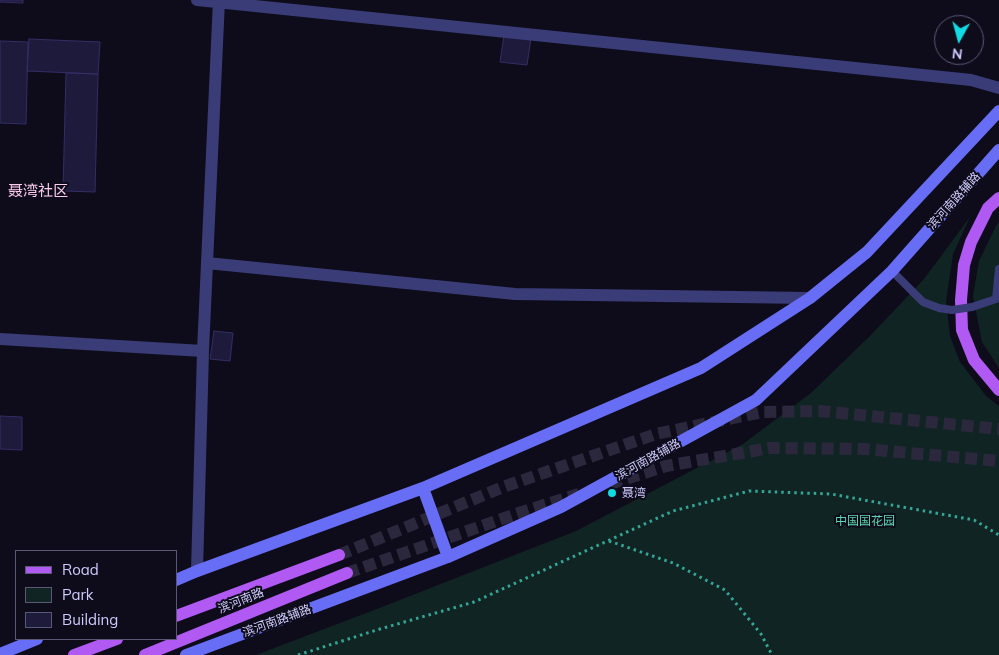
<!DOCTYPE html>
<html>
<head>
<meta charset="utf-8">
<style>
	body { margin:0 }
	#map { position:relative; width:999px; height:655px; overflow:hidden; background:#0e0c1b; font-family:Mulish,sans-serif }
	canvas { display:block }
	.legend { position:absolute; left:15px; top:550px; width:162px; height:90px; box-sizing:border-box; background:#0e0c1b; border:1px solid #5a5875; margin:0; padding:6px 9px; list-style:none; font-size:15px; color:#cdcafb }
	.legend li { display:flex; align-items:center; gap:10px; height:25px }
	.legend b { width:25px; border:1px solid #5a5875 }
	.north { position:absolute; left:934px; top:15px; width:50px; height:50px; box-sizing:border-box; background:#0e0c1b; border:1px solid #5a5875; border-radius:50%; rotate:187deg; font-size:14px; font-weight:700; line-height:20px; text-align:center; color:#cdcafb }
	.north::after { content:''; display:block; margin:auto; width:18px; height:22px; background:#10dae2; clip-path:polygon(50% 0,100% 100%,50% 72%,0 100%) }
</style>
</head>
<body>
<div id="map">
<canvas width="999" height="655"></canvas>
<ul class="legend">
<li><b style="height:6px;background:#b059f3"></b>Road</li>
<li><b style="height:14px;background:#102523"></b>Park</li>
<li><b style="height:14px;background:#1e1a3b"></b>Building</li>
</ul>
<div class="north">N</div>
</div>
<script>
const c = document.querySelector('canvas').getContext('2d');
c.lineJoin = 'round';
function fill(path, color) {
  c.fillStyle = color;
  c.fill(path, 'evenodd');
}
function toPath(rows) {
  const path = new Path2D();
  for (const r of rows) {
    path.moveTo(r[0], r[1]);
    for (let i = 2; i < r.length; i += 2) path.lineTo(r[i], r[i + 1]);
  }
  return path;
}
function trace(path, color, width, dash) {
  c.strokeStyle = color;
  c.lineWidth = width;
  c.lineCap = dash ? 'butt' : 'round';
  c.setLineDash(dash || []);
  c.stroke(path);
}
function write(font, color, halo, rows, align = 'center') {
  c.font = font + ' Mulish,"Noto Sans SC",sans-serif';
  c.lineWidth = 4;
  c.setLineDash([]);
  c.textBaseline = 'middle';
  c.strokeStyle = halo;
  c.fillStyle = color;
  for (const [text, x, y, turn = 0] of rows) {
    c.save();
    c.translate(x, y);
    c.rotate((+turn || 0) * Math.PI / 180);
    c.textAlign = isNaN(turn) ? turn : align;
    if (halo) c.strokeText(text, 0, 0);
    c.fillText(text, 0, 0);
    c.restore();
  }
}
fill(toPath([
	[970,217,953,254,946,301,950,336,960,362,986,396,999,406,999,655,256,655,382,607,576,531,743,444,811,393,870,336,924,279],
	[999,222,999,368,982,342,973,296,979,261,996,226]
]), '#102523');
const building = toPath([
	[0,0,23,0,23,3,0,2,0,0],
	[504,35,531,38,527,65,500,62,504,35],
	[29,39,100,42,98,74,27,71,29,39],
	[0,41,28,42,26,124,0,123,0,41],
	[66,73,98,74,95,192,63,191,66,73],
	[214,331,233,333,230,361,210,359,214,331],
	[0,416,22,417,22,450,0,449,0,416]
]);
fill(building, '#1e1a3b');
trace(building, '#352d65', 1);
trace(toPath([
	[610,484,666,466,770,448,865,449,999,461],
	[339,555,503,487,656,434,762,412,821,411,999,429],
	[347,573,522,512,579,494]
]), '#2b283d', 12, [12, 6]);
trace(toPath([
	[609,541,673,563,725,590,761,634,772,655],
	[298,655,380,629,474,602,673,511,749,491,831,494,974,520,999,535]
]), '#35a597', 3, [2.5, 4]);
trace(toPath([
	[892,271,923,302,939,308,952,310],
	[972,307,996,299,999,269]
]), '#3a3c77', 8);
trace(toPath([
	[197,0,971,80,999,88],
	[207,263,515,294,810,298],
	[0,339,203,351],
	[197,571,203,351,219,0]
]), '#3a3c77', 12);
trace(toPath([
	[423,488,448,557],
	[176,580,197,571,423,488,701,368,810,298,867,252,999,111],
	[0,654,37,639],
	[186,655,448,557,561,507,756,400,892,271,999,150]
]), '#686df5', 12);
trace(toPath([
	[999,198,988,208,971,242,964,265,961,300,962,330,974,360,999,390],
	[176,616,339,555],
	[74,655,117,639],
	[145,655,347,573]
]), '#b059f3', 12);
trace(toPath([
	[952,310,972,307]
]), '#3a3c77', 8);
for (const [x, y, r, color] of [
	[612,493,5,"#10dae2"]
]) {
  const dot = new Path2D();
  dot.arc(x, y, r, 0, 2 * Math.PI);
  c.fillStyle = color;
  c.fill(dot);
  trace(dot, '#0e0c1b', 2);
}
write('12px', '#cdcafb', '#0e0c1b', [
	["滨河南路辅路",954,201,-48],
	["滨河南路辅路",648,460,-29],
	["滨河南路",241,601,-22],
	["滨河南路辅路",277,621,-20]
]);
write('12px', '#cdcafb', '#0e0c1b', [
	["聂湾",622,493]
], 'left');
write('12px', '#5dd5af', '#0e0c1b', [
	["中国国花园",865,521]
]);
write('15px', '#fbcced', '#0e0c1b', [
	["聂湾社区",38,191]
]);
</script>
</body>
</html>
